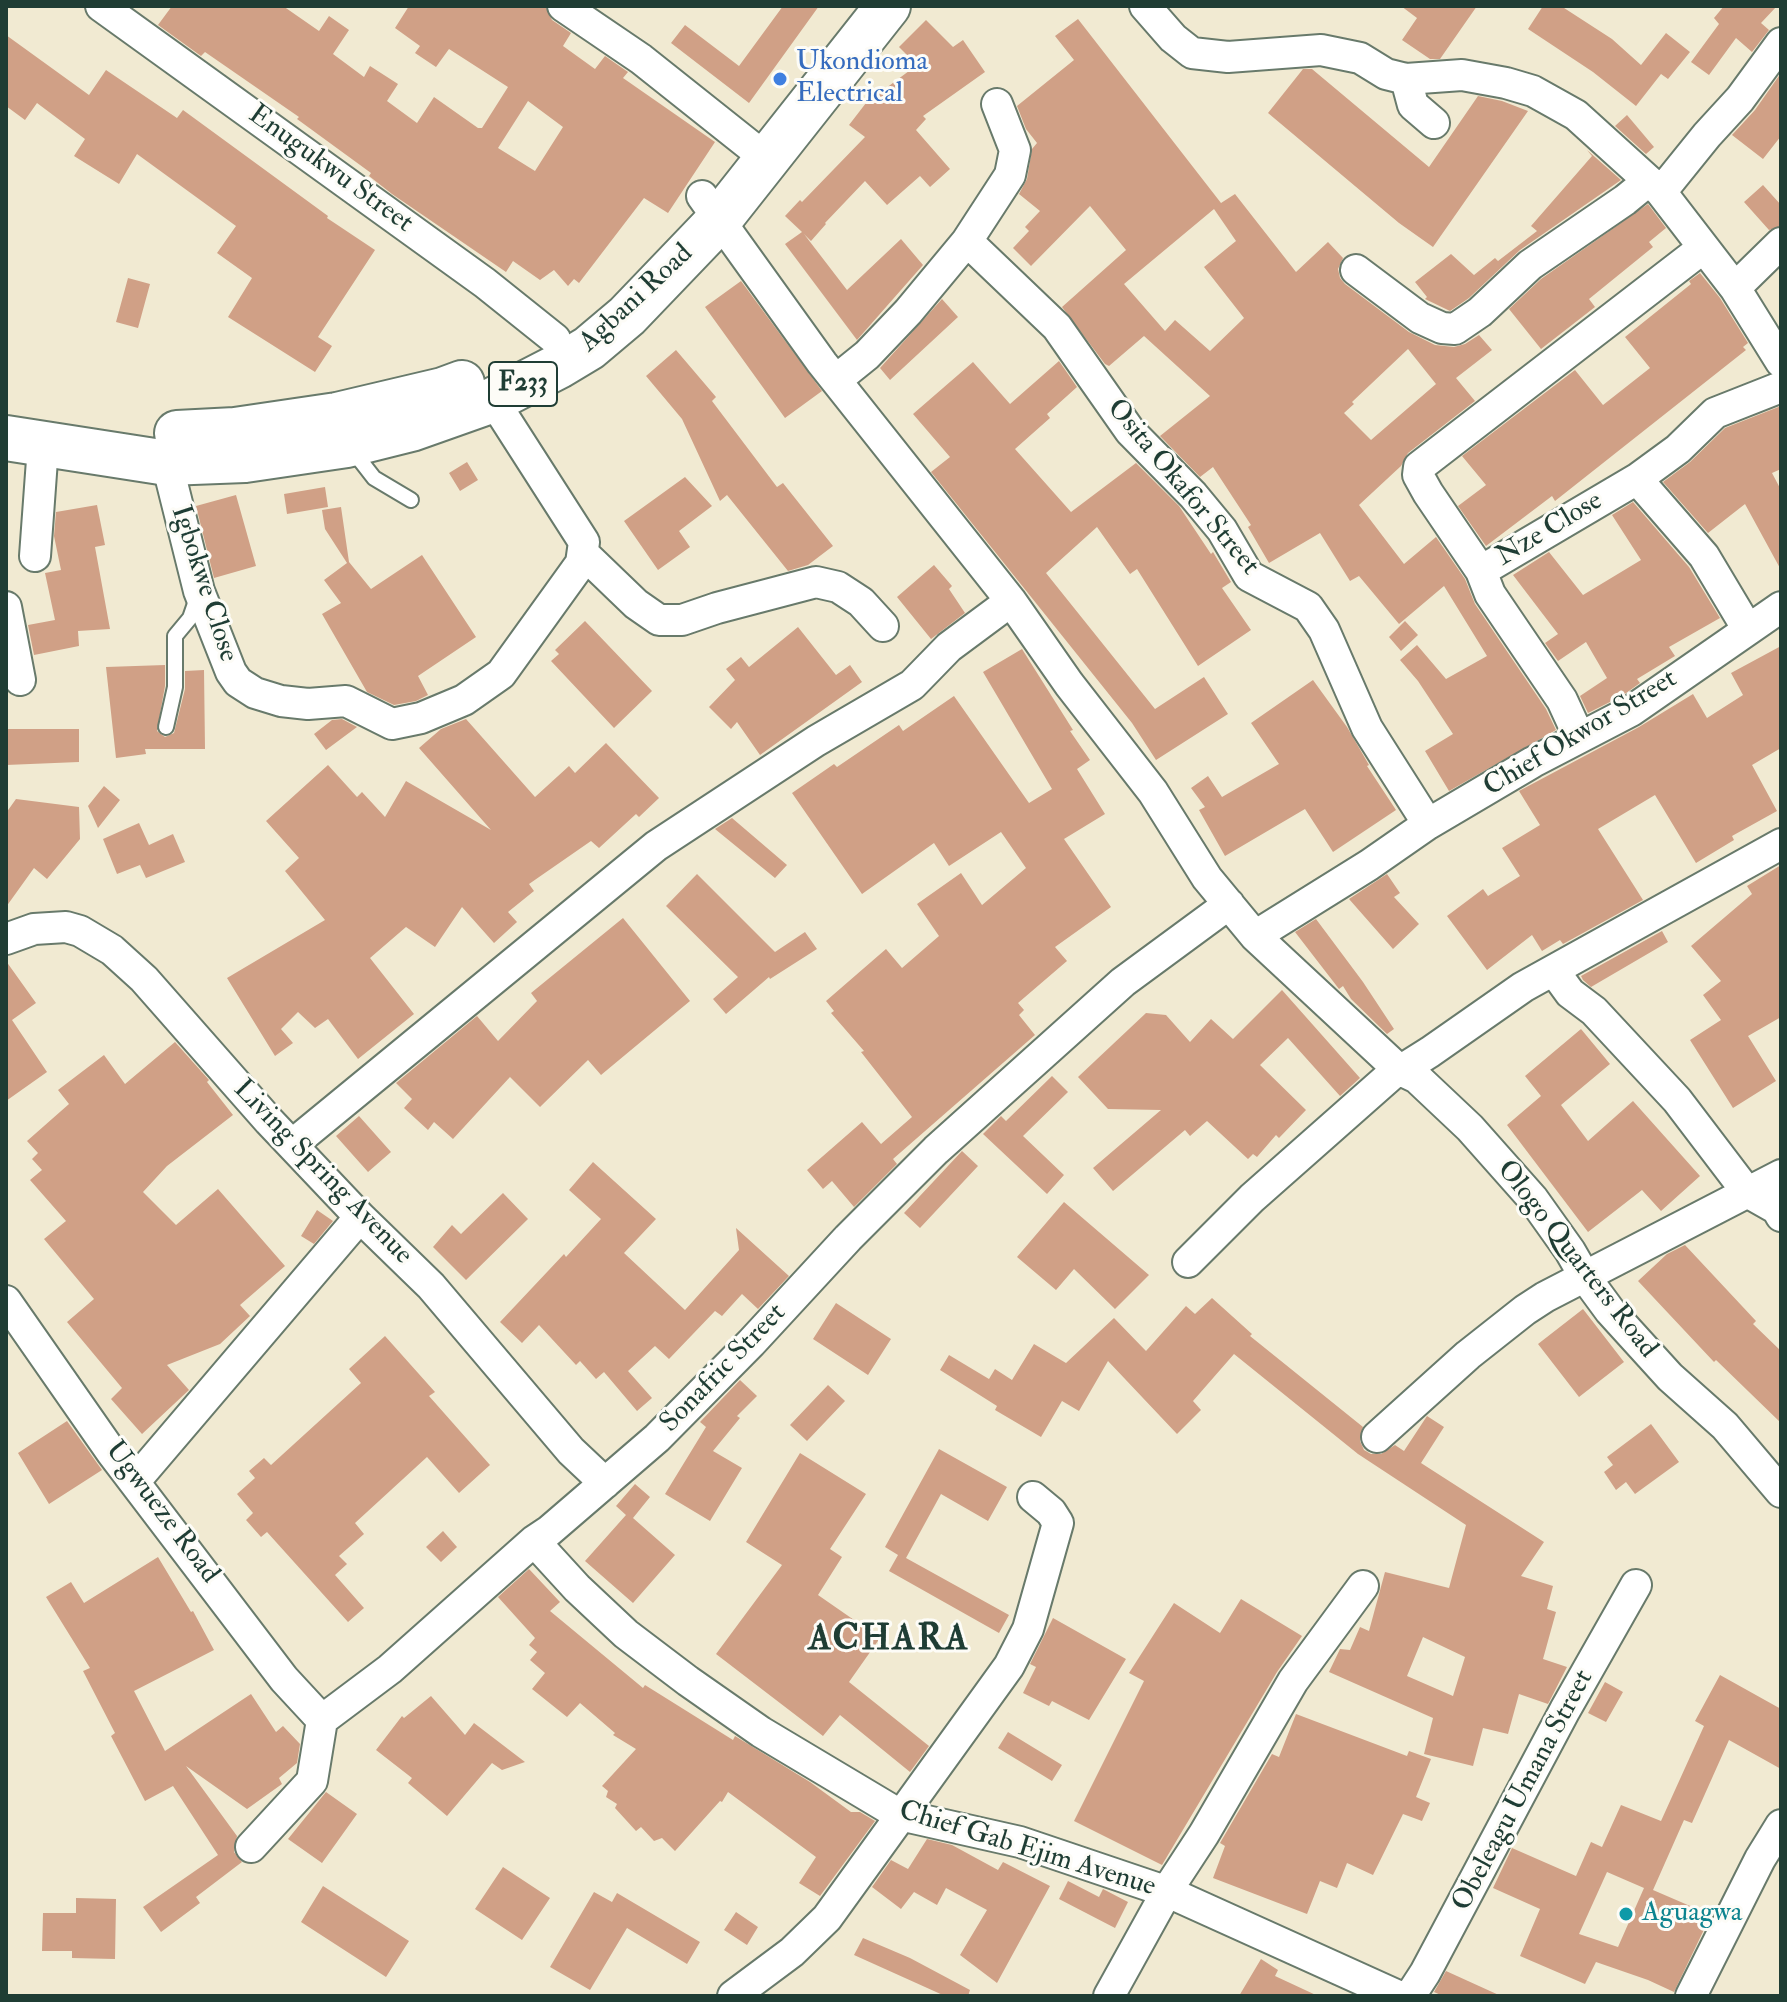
<!DOCTYPE html>
<html>
<head>
<meta charset="utf-8">
<style>
	body { margin:0 }
	#map { position:relative; width:1787px; height:2002px; overflow:hidden; background:#f1ead2; font-family:"IM FELL Double Pica",serif }
	canvas { display:block }
	.frame { position:absolute; inset:0; border:8px solid #1f3d34; pointer-events:none }
</style>
</head>
<body>
<div id="map">
<canvas width="1787" height="2002"></canvas>
<div class="frame"></div>
</div>
<script>
const c = document.querySelector('canvas').getContext('2d');
c.lineJoin = 'round';
function fill(path, color) {
  c.fillStyle = color;
  c.fill(path, 'evenodd');
}
function toPath(rows) {
  const path = new Path2D();
  for (const r of rows) {
    path.moveTo(r[0], r[1]);
    for (let i = 2; i < r.length; i += 2) path.lineTo(r[i], r[i + 1]);
  }
  return path;
}
function trace(path, color, width, dash) {
  c.strokeStyle = color;
  c.lineWidth = width;
  c.lineCap = dash ? 'butt' : 'round';
  c.setLineDash(dash || []);
  c.stroke(path);
}
function write(font, color, halo, rows, align = 'center') {
  c.font = font + ' "IM FELL Double Pica",serif';
  c.lineWidth = 6;
  c.setLineDash([]);
  c.textBaseline = 'middle';
  c.strokeStyle = halo;
  c.fillStyle = color;
  for (const [text, x, y, turn = 0] of rows) {
    c.save();
    c.translate(x, y);
    c.rotate((+turn || 0) * Math.PI / 180);
    c.textAlign = isNaN(turn) ? turn : align;
    if (halo) c.strokeText(text, 0, 0);
    c.fillText(text, 0, 0);
    c.restore();
  }
}
fill(toPath([
	[172,6,283,6,319,31,329,16,349,30,333,54,364,77,370,66,398,84,387,101,417,123,434,97,478,128,482,128,508,87,449,49,436,67,415,53,420,46,395,28,409,6,545,6,552,20,571,33,563,46,595,69,605,56,628,72,623,78,715,142,668,213,644,198,579,283,574,279,568,286,554,270,540,280,513,261,506,272,392,194,369,176,371,173,297,119,299,117,205,52,201,56,158,25],
	[528,101,563,127,535,171,498,148],
	[783,6,819,6,749,103,671,43,685,25,739,66],
	[1401,6,1477,6,1440,59,1430,59,1402,40,1417,18],
	[1543,6,1561,6,1612,39,1641,65,1666,33,1690,52,1668,79,1661,74,1636,106,1593,72,1528,29],
	[1724,6,1777,6,1761,23,1769,30,1752,52,1736,38,1709,75,1691,62,1719,24,1714,18],
	[1078,19,1221,203,1235,194,1296,272,1328,242,1343,258,1338,269,1340,278,1345,284,1409,332,1435,345,1454,347,1465,344,1479,335,1492,350,1456,378,1475,401,1408,453,1401,466,1359,505,1404,564,1436,537,1465,579,1475,604,1546,709,1556,730,1449,791,1425,751,1453,734,1418,681,1400,660,1417,645,1446,679,1487,656,1444,586,1399,624,1359,576,1350,581,1320,533,1269,563,1248,527,1251,525,1213,467,1200,477,1160,436,1210,396,1144,336,1109,366,1105,364,1062,307,1126,250,1090,206,1031,266,1013,248,1029,231,1025,227,1040,211,1019,194,1027,179,1032,149,1037,143,1026,129,1017,106,1074,60,1055,36],
	[1214,209,1236,241,1204,267,1244,318,1210,351,1175,320,1165,331,1124,284],
	[1408,349,1436,384,1371,440,1344,413,1354,404,1352,402],
	[926,20,953,47,963,40,985,72,923,116,926,119,916,130,950,169,930,187,920,176,887,205,865,181,825,223,826,224,811,241,804,234,847,290,901,239,923,265,857,340,785,244,802,232,785,216,800,200,802,202,865,137,849,125,866,103,917,65,899,47],
	[6,35,89,95,106,70,177,118,183,110,328,216,327,218,375,250,318,337,332,346,315,372,228,317,252,278,217,253,236,226,137,154,119,184,74,156,85,139,37,103,25,120,6,106],
	[1303,69,1312,69,1429,167,1478,96,1502,101,1528,111,1433,247,1399,223,1268,113],
	[1781,73,1781,136,1763,159,1732,135,1755,110],
	[1627,115,1654,147,1646,154,1615,126],
	[1587,150,1621,180,1520,250,1469,298,1450,311,1425,299,1427,297,1415,282,1451,254,1474,275,1495,258,1498,261,1537,231,1531,226,1592,156],
	[1763,185,1781,205,1781,226,1769,230,1744,202],
	[1648,204,1666,228,1649,242,1653,247,1589,299,1595,307,1541,349,1509,309,1541,279],
	[1700,273,1720,298,1748,343,1743,347,1746,350,1555,501,1552,496,1486,546,1458,506,1486,485,1462,456,1575,370,1603,405,1650,368,1625,337,1691,284,1689,281],
	[128,278,150,284,138,328,116,322],
	[741,281,822,391,785,418,705,307],
	[942,299,958,317,890,380,880,368],
	[676,350,716,397,712,401,777,487,783,483,833,546,808,565,788,571,727,495,720,501,682,419,646,376],
	[1059,361,1077,387,1047,414,1050,418,1015,449,1071,512,1136,463,1179,506,1211,554,1213,552,1231,582,1222,588,1251,630,1198,666,1137,569,1130,574,1097,527,1046,573,1155,709,1204,677,1228,714,1156,760,1132,723,931,472,950,457,913,414,973,362,1010,404],
	[1781,406,1781,469,1772,473,1781,490,1781,570,1745,504,1708,533,1663,482,1690,462,1725,428],
	[467,462,478,480,460,491,449,473],
	[685,477,712,506,679,531,690,547,658,570,624,521],
	[325,487,328,507,287,514,284,494],
	[236,495,256,566,214,578,196,506],
	[1633,502,1689,567,1720,618,1669,647,1675,656,1637,679,1640,683,1622,696,1588,713,1580,696,1607,678,1586,642,1558,661,1545,643,1558,634,1513,575,1549,552,1583,595,1641,560,1612,515],
	[97,505,105,545,95,547,110,629,78,631,79,646,34,655,28,625,55,620,45,573,61,570,54,536,56,512],
	[341,507,349,562,371,589,422,555,476,637,418,676,428,695,416,701,394,705,367,692,322,614,341,603,324,580,347,563,325,529,322,510],
	[934,565,952,586,949,589,965,613,931,639,897,597],
	[585,621,652,691,614,728,551,661,559,654,555,650],
	[1405,621,1418,635,1401,651,1389,637],
	[798,627,836,675,850,665,862,682,760,755,737,722,731,729,709,707,735,680,726,669,741,657,749,667],
	[1781,646,1781,748,1752,765,1777,811,1732,836,1734,840,1696,863,1655,795,1598,829,1643,900,1563,944,1560,940,1542,951,1532,935,1487,970,1447,916,1483,889,1488,896,1520,876,1502,848,1540,825,1519,791,1639,727,1693,694,1707,718,1743,695,1731,673],
	[1022,649,1073,730,1070,731,1090,760,1077,769,1105,814,1064,839,1111,907,1055,947,1067,961,1018,1003,1024,1010,1019,1015,1035,1035,893,1159,897,1164,854,1207,832,1181,823,1189,807,1170,862,1122,881,1144,912,1117,861,1052,864,1051,831,1013,834,1011,826,1001,886,949,902,968,939,936,917,904,961,873,982,905,1026,868,1001,832,949,866,934,843,862,894,792,793,834,764,837,767,899,725,903,731,954,696,1029,803,1052,789,983,672],
	[165,665,165,686,157,731,165,737,174,733,185,689,185,671,204,670,205,749,145,749,146,754,116,758,106,667],
	[1313,680,1347,727,1369,765,1367,766,1396,810,1333,852,1305,809,1225,856,1199,810,1205,807,1191,788,1208,776,1222,797,1279,764,1251,723],
	[342,719,357,727,326,750,314,734,332,720],
	[466,719,535,797,569,766,575,773,606,743,659,798,639,817,636,814,599,848,591,841,529,884,534,891,508,912,517,922,494,943,462,907,435,947,406,927,370,958,414,1014,358,1059,328,1019,315,1028,298,1012,281,1029,293,1043,275,1056,227,978,325,920,285,871,299,858,266,821,328,765,357,797,362,792,385,817,406,781,491,830,419,748,441,729],
	[6,729,79,729,79,762,6,765],
	[104,786,120,800,98,828,88,806],
	[16,799,79,807,80,839,47,879,34,868,6,907,6,813],
	[732,818,787,865,775,878,715,829],
	[139,823,149,845,173,834,185,862,146,878,140,865,117,874,103,839],
	[1781,865,1781,1017,1748,1036,1776,1081,1733,1108,1690,1040,1721,1020,1703,995,1721,981,1691,946,1752,894,1747,886],
	[697,874,775,952,805,932,817,949,770,979,769,977,726,1014,713,999,738,977,666,906],
	[1387,874,1400,893,1394,897,1419,924,1393,949,1349,899],
	[623,918,690,1001,601,1075,588,1060,540,1107,510,1077,453,1139,434,1122,428,1130,404,1108,412,1099,396,1083,477,1016,498,1041,537,1001,531,993],
	[1316,919,1363,982,1394,1029,1387,1034,1351,999,1343,986,1339,989,1295,932],
	[1662,931,1668,942,1591,987,1583,980,1581,976],
	[6,961,36,1003,12,1020,47,1072,6,1101],
	[1282,990,1360,1078,1340,1096,1288,1038,1260,1065,1306,1110,1279,1138,1276,1135,1257,1157,1253,1154,1248,1159,1207,1121,1190,1136,1185,1130,1113,1191,1093,1168,1161,1110,1108,1109,1078,1077,1146,1013,1166,1015,1190,1042,1211,1019,1233,1039],
	[1581,1029,1610,1064,1561,1105,1588,1141,1633,1101,1700,1176,1661,1211,1642,1190,1588,1232,1507,1125,1541,1096,1525,1076],
	[175,1042,209,1080,207,1082,233,1115,167,1166,143,1192,176,1225,218,1189,285,1266,240,1305,250,1316,220,1344,167,1365,189,1390,142,1434,111,1399,122,1388,67,1322,94,1299,44,1239,66,1221,30,1180,42,1170,32,1159,38,1153,27,1141,69,1104,58,1090,104,1055,125,1084],
	[1052,1076,1068,1092,1023,1136,1064,1175,1047,1194,983,1134,1001,1116,1006,1121],
	[359,1116,391,1152,368,1172,336,1136],
	[962,1151,978,1166,920,1228,904,1213],
	[593,1162,656,1219,624,1253,685,1310,739,1250,736,1228,789,1276,758,1309,742,1294,722,1316,715,1311,669,1359,655,1346,628,1371,652,1398,637,1411,604,1372,596,1379,580,1361,576,1365,539,1325,522,1343,500,1322,564,1254,566,1257,601,1219,569,1190],
	[503,1193,528,1219,466,1280,433,1247,452,1225,461,1234],
	[1064,1202,1149,1275,1115,1309,1074,1269,1056,1290,1017,1257],
	[317,1210,333,1221,314,1244,301,1236],
	[1685,1245,1756,1321,1753,1324,1781,1351,1781,1423,1716,1360,1714,1362,1638,1281,1667,1254],
	[1212,1298,1252,1334,1250,1336,1363,1427,1360,1441,1364,1450,1371,1454,1381,1454,1395,1445,1404,1451,1427,1416,1444,1427,1421,1463,1544,1542,1521,1576,1553,1586,1547,1609,1556,1612,1543,1659,1567,1667,1548,1704,1519,1694,1508,1734,1483,1728,1473,1766,1424,1754,1433,1718,1329,1672,1340,1649,1350,1650,1360,1627,1369,1631,1385,1572,1449,1588,1466,1525,1358,1454,1234,1354,1193,1401,1201,1410,1177,1434,1108,1361,1079,1411,1062,1401,1041,1437,995,1410,997,1406,940,1370,949,1355,989,1379,995,1369,1012,1380,1034,1344,1066,1363,1114,1318,1146,1351,1186,1306,1195,1314],
	[1423,1637,1465,1657,1453,1696,1407,1676],
	[836,1303,891,1339,868,1375,813,1339],
	[1583,1309,1624,1362,1579,1397,1538,1344],
	[385,1336,435,1392,429,1396,490,1465,459,1493,427,1457,355,1523,364,1534,339,1556,347,1564,335,1575,364,1608,348,1622,267,1532,261,1537,246,1520,253,1513,237,1494,255,1478,249,1471,264,1458,271,1465,361,1383,349,1369],
	[740,1380,757,1396,737,1416,740,1418,713,1451,742,1468,710,1521,665,1494,706,1427,700,1422],
	[828,1385,845,1401,807,1441,790,1425],
	[67,1421,102,1470,49,1504,18,1453],
	[1651,1424,1679,1462,1635,1494,1626,1482,1616,1490,1604,1472,1613,1465,1607,1457],
	[939,1449,1007,1487,988,1521,941,1494,906,1558,1009,1615,999,1633,889,1571,898,1555,885,1547],
	[800,1453,866,1494,830,1549,842,1557,818,1595,880,1638,849,1682,929,1746,910,1772,840,1715,823,1736,716,1654,782,1565,746,1542],
	[635,1484,650,1497,633,1518,675,1555,633,1603,585,1561,626,1515,616,1506],
	[443,1531,457,1547,441,1562,426,1547],
	[158,1557,191,1612,193,1611,214,1650,134,1691,165,1751,251,1694,276,1732,283,1726,300,1744,297,1763,279,1778,282,1784,247,1809,186,1766,237,1836,234,1852,242,1862,196,1897,200,1903,161,1932,143,1907,218,1855,173,1786,145,1801,111,1736,115,1733,83,1671,90,1668,46,1597,71,1582,84,1603],
	[529,1569,560,1602,550,1611,643,1688,645,1685,733,1740,735,1736,810,1782,851,1812,860,1812,875,1821,820,1896,799,1883,816,1857,728,1792,722,1802,720,1801,675,1851,662,1838,654,1841,641,1827,636,1831,615,1808,617,1804,606,1797,608,1791,602,1786,636,1749,613,1735,615,1733,580,1703,567,1717,532,1689,545,1673,530,1660,537,1652,529,1645,535,1638,498,1597],
	[1241,1599,1302,1636,1277,1672,1162,1865,1074,1821,1144,1681,1129,1673,1174,1603,1220,1633],
	[1053,1618,1126,1659,1089,1720,1052,1701,1049,1706,1023,1693,1036,1667,1030,1664],
	[1720,1675,1781,1709,1781,1769,1729,1740,1692,1823,1684,1820,1653,1890,1711,1915,1674,1992,1648,1980,1596,1962,1585,1984,1520,1956,1540,1909,1493,1888,1512,1848,1576,1876,1591,1842,1602,1847,1621,1805,1661,1821,1704,1726,1695,1721],
	[1607,1872,1644,1888,1618,1947,1579,1934],
	[1605,1682,1623,1692,1606,1722,1588,1713],
	[431,1696,465,1735,474,1723,525,1762,502,1770,492,1763,447,1816,408,1783,412,1778,376,1750,402,1716,404,1718],
	[1296,1714,1407,1756,1409,1751,1431,1759,1416,1797,1430,1803,1422,1821,1403,1814,1373,1875,1347,1863,1337,1888,1320,1881,1307,1914,1213,1878,1225,1846,1220,1843,1272,1754,1279,1757],
	[1008,1732,1062,1765,1052,1781,998,1748],
	[326,1792,357,1814,322,1863,288,1839],
	[927,1839,952,1845,998,1870,1003,1862,1050,1886,997,1983,960,1955,987,1910,946,1888,937,1905,914,1892,901,1909,872,1887,891,1860,908,1869],
	[503,1867,550,1898,522,1940,475,1909],
	[1068,1881,1099,1897,1103,1889,1128,1902,1115,1928,1059,1899],
	[323,1886,409,1941,386,1977,301,1922],
	[594,1892,612,1902,617,1893,700,1942,687,1964,627,1928,590,1990,550,1967],
	[76,1898,116,1899,115,1959,72,1958,72,1951,42,1951,43,1913,76,1913],
	[736,1912,758,1927,747,1945,724,1930],
	[863,1938,910,1958,970,1990,968,1996,945,1996,854,1955],
	[1261,1959,1278,1970,1275,1976,1318,1996,1239,1996],
	[1446,1971,1501,1996,1443,1996,1434,1992]
]), '#d0a086');
const lane = toPath([
	[353,451,374,478,411,500],
	[166,727,175,687,175,636,190,618,198,595]
]);
const street = toPath([
	[101,6,485,283,555,339],
	[563,6,641,59,768,160],
	[1145,6,1173,38,1192,53,1228,57,1321,50,1360,58,1386,74,1406,79,1413,105,1434,123],
	[1406,79,1462,75,1506,83,1533,91,1576,115,1661,192,1735,288,1781,362],
	[1661,192,1707,135,1740,99,1781,43],
	[702,196,822,363,1011,601,1069,684,1153,792,1207,878,1255,936,1398,1069,1417,1078,1470,1128,1533,1199,1570,1251,1585,1277,1610,1311,1670,1377,1725,1426,1781,1492],
	[967,241,1057,327,1130,431,1193,495,1222,530,1249,576,1308,607,1324,630,1367,728,1428,824],
	[1356,270,1420,318,1442,328,1455,329,1480,312,1530,265,1625,200,1647,182],
	[1735,288,1781,243],
	[836,380,867,355,908,312,967,241,1010,175,1015,150,997,104],
	[167,463,199,591,231,672,238,682,255,693,281,701,308,704,346,701,392,724,421,718,464,700,501,674,581,563,584,542,493,400],
	[1637,479,1704,556,1747,628],
	[584,554,636,604,659,620,682,620,717,608,816,582,838,587,861,602,883,626],
	[35,556,43,446],
	[1481,571,1428,493,1418,475,1419,467,1703,248],
	[6,607,20,680],
	[1579,737,1562,700,1490,594,1481,571,1637,479,1678,449,1715,413,1781,387],
	[1255,936,1369,865,1428,824,1533,762,1631,711,1781,607],
	[6,939,34,929,66,927,80,931,112,950,144,979,269,1121,360,1217,431,1286,571,1451,605,1483],
	[1554,971,1570,993,1594,1011,1677,1100,1747,1192,1777,1209,1781,1216],
	[293,1144,656,846,816,741,912,685,949,647,1011,601],
	[1188,1262,1252,1198,1398,1069,1403,1069,1430,1052,1523,987,1781,844],
	[6,1301,112,1453,284,1679,322,1720],
	[1377,1437,1468,1355,1525,1310,1545,1297,1781,1175],
	[135,1481,360,1217],
	[534,1541,577,1588,626,1634,688,1681,761,1732,900,1815,1020,1842,1168,1892,1398,1996],
	[251,1847,312,1781,322,1720,390,1669,534,1541,549,1531,657,1438,751,1343,848,1238,936,1150,1123,982,1229,904],
	[733,1996,792,1952,827,1918,1009,1666,1028,1629,1058,1523,1051,1512,1033,1497],
	[1109,1996,1170,1886,1204,1834,1293,1681,1363,1586],
	[1410,1996,1425,1973,1565,1710,1636,1585],
	[1691,1996,1760,1859,1781,1825]
]);
const primary = toPath([
	[177,433,235,430,337,415,443,390,462,383],
	[6,438,167,463,245,460,347,445,411,429,493,400,559,366,589,348,627,316,719,220,888,6]
]);
trace(lane, '#687a6b', 18);
trace(street, '#687a6b', 34);
trace(primary, '#687a6b', 48);
trace(lane, '#fff', 14);
trace(street, '#fff', 30);
trace(primary, '#fff', 44);
for (const [x, y, r, color] of [
	[780,79,8,"#3f7fe0"],
	[1626,1914,8,"#0f9aa8"]
]) {
  const dot = new Path2D();
  dot.arc(x, y, r, 0, 2 * Math.PI);
  c.fillStyle = color;
  c.fill(dot);
  trace(dot, '#fdfcf7', 3);
}
for (const [x, y, w] of [
	[523,384,68]
]) {
  const box = new Path2D();
  box.roundRect(x - w / 2, y - 22, w, 44, 6);
  c.fillStyle = '#fdfcf7';
  c.fill(box);
  trace(box, '#1f3d34', 2);
}
write('bold 26px', '#1f3d34', null, [
	["F233",523,384]
]);
write('28px', '#366cbe', '#fdfcf7', [
	["Ukondioma",796,63],
	["Electrical",796,95]
], 'left');
write('28px', '#1f3d34', '#fdfcf7', [
	["Enugukwu Street",330,170,36],
	["Agbani Road",637,299,-43],
	["Osita Okafor Street",1182,488,50],
	["Nze Close",1550,530,-31],
	["Igbokwe Close",203,584,72],
	["Chief Okwor Street",1581,734,-31],
	["Living Spring Avenue",322,1173,46],
	["Ologo Quarters Road",1576,1260,52],
	["Sonafric Street",724,1369,-46],
	["Ugwueze Road",161,1513,53],
	["Obeleagu Umana Street",1524,1791,-62],
	["Chief Gab Ejim Avenue",1027,1850,17]
]);
write('28px', '#0d838f', '#fdfcf7', [
	["Aguagwa",1642,1914]
], 'left');
c.letterSpacing = '2px';
write('bold 36px', '#1f3d34', '#fdfcf7', [
	["ACHARA",889,1641]
]);
c.letterSpacing = '0px';
</script>
</body>
</html>
